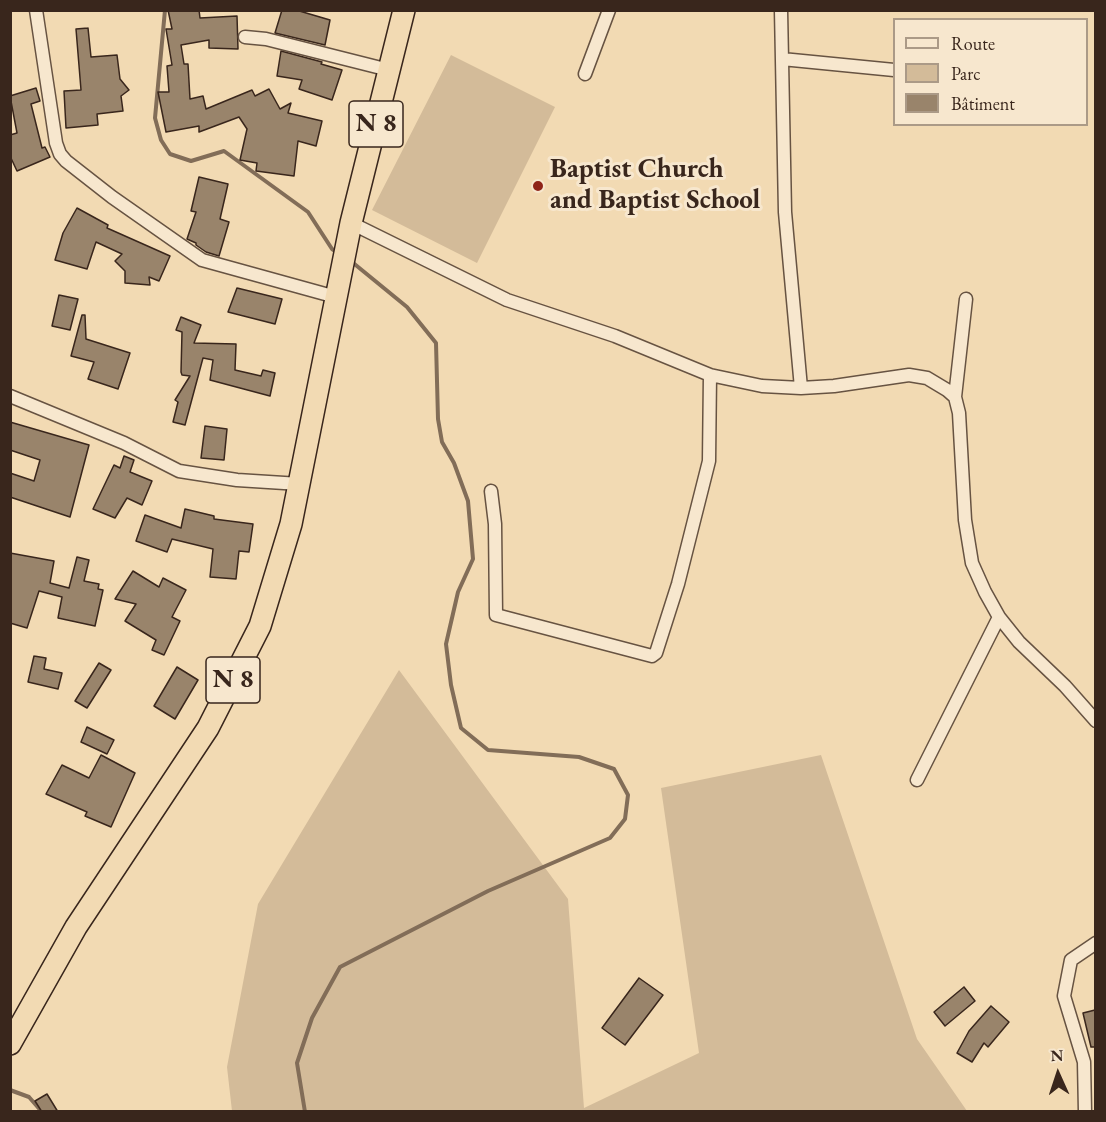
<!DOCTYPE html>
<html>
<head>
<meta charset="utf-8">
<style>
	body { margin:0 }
	#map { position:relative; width:1106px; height:1122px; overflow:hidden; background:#f2dab3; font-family:"EB Garamond",serif }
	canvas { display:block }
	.frame { position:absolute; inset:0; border:12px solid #39261c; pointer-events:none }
	.legend { position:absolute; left:893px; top:18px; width:195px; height:108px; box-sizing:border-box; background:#f7e7ce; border:2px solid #ab9a87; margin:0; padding:8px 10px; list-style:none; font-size:18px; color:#39261c }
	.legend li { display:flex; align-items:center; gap:12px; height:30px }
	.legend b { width:30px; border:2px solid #ab9a87 }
	.north { position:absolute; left:1028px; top:1044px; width:60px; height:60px; -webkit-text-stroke:4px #f7e7ce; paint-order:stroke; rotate:357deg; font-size:16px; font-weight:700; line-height:24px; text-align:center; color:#39261c }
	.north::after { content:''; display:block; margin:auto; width:21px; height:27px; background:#39261c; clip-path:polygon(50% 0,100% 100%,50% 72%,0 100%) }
</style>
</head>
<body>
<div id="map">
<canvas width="1106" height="1122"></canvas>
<div class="frame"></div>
<ul class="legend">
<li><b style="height:8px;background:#f7e7ce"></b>Route</li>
<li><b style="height:16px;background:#d3bb99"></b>Parc</li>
<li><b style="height:16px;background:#99846b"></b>Bâtiment</li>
</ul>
<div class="north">N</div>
</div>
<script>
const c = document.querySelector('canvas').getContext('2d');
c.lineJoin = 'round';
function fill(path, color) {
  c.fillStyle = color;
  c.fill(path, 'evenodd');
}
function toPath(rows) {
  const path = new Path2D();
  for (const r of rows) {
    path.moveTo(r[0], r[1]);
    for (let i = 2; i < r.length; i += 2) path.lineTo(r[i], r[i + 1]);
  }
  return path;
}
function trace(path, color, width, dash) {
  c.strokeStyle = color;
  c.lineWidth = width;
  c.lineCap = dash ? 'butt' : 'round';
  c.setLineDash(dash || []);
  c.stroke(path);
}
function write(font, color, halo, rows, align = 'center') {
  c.font = font + ' "EB Garamond",serif';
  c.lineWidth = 6;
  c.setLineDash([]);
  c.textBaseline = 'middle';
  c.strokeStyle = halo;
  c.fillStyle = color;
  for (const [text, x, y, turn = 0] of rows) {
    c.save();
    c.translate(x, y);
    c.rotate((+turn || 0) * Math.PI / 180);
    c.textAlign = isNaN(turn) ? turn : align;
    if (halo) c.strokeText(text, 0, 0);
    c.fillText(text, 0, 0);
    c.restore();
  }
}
fill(toPath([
	[451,55,555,107,477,263,372,210],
	[399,670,568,899,584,1108,699,1053,661,788,821,755,917,1039,967,1111,232,1111,227,1067,258,904]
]), '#d3bb99');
trace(toPath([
	[165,10,155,118,161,140,170,154,191,161,224,151,308,212,332,249,338,253],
	[10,1090,29,1097,42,1112],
	[305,1112,297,1063,312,1018,340,967,488,891,610,838,625,819,628,795,614,769,579,757,488,750,461,728,451,685,446,644,458,592,473,559,468,501,454,463,442,442,438,419,436,343,407,307,352,262]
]), '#826d58', 4);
const building = toPath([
	[168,10,199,10,200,18,237,16,238,49,209,48,209,40,181,45,184,64,188,64,190,99,203,96,206,109,252,90,255,96,269,89,280,109,291,103,288,113,322,121,316,146,298,141,294,176,256,171,257,163,240,160,247,129,239,117,199,132,199,126,166,132,158,92,169,92,167,66,172,65,166,29,172,29,168,10],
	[282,10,296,10,330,20,325,45,275,33,282,10],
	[88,28,91,57,117,55,120,79,129,90,121,96,123,111,97,114,98,125,66,128,64,91,81,90,76,29,88,28],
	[281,51,322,62,321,64,342,70,332,100,299,89,302,80,277,76,281,51],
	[36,88,40,101,31,104,42,148,45,147,50,157,17,171,10,156,10,135,17,133,10,96,36,88],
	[199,177,228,184,220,219,229,222,219,256,206,252,196,245,196,243,187,239,196,212,191,211,199,177],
	[77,208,108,225,107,228,170,256,159,281,149,277,150,285,125,283,125,271,115,261,122,254,96,242,87,269,55,260,63,233,77,208],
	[237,288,282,299,275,324,228,312,237,288],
	[59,295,78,299,70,330,52,326,59,295],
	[82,315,85,315,86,339,130,353,118,389,88,379,94,362,71,356,82,315],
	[181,317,201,325,194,343,236,344,235,370,261,376,263,370,275,373,270,396,210,380,213,360,203,358,185,425,173,422,178,402,175,400,190,376,182,375,181,372,182,332,176,330,181,317],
	[10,422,89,445,70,517,10,497,10,473,34,481,40,460,10,450,10,422],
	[205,426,227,429,224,460,201,458,205,426],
	[124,456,134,460,130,472,152,481,142,505,127,498,115,518,93,509,114,465,120,468,124,456],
	[185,509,214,516,214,519,253,524,249,552,239,551,236,579,210,577,213,549,172,539,167,552,136,541,145,515,181,528,185,509],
	[10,553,54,561,50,583,69,588,77,557,89,560,84,581,99,584,98,589,103,590,95,626,58,618,62,597,39,591,27,628,10,623,10,553],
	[133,571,159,587,163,578,186,590,172,617,180,621,164,655,152,650,156,640,125,621,136,604,115,599,133,571],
	[34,656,46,658,44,669,62,673,58,689,28,682,34,656],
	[99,663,111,670,87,708,75,701,99,663],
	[177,667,198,680,175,719,154,706,177,667],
	[87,727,114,740,107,754,81,742,87,727],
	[101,755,135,773,111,827,85,816,87,812,46,794,62,765,89,778,101,755],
	[639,978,663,995,625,1045,602,1028,639,978],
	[964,987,975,1001,945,1026,934,1012,964,987],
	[991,1006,1009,1022,988,1047,984,1043,972,1062,957,1053,969,1031,991,1006],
	[1095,1010,1095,1047,1091,1047,1083,1013,1095,1010],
	[47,1094,58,1112,42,1112,35,1101,47,1094]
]);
fill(building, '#99846b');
trace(building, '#39261c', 1.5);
const minor = toPath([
	[36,10,56,143,60,154,66,161,112,197,202,260,336,297],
	[781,10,785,212,801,388],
	[245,37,266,39,389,70],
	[782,59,894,70],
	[585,74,609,10],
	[351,223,507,300,615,336,710,375,762,386,801,388,834,386,909,375,927,378,947,390,955,397,959,413,965,520,972,563,985,592,999,617,1019,642,1065,686,1096,721],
	[10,396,124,443,179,471,237,480,300,484],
	[955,397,966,299],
	[491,491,495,524,496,615,652,656,656,653,678,584,709,461,710,375],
	[917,780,999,617],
	[1085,1112,1084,1062,1064,996,1071,960,1096,943]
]);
const trunk = toPath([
	[10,1044,76,927,208,728,260,626,291,524,351,223,404,10]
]);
trace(minor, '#675342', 15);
trace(trunk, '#39261c', 24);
trace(minor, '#f7e7ce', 12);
trace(trunk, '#f2dab3', 21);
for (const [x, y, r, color] of [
	[538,186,6,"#8f2418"]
]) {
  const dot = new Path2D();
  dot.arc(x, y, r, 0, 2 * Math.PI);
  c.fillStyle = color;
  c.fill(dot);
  trace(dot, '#f7e7ce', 2);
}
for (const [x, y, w] of [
	[376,124,54],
	[233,680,54]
]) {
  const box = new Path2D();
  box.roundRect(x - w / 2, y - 23, w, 46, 4.5);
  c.fillStyle = '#f7e7ce';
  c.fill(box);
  trace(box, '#39261c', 1.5);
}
write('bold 26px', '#39261c', null, [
	["N 8",376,124],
	["N 8",233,680]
]);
write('bold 27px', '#39261c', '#f7e7ce', [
	["Baptist Church",550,170],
	["and Baptist School",550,201]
], 'left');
</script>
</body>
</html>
